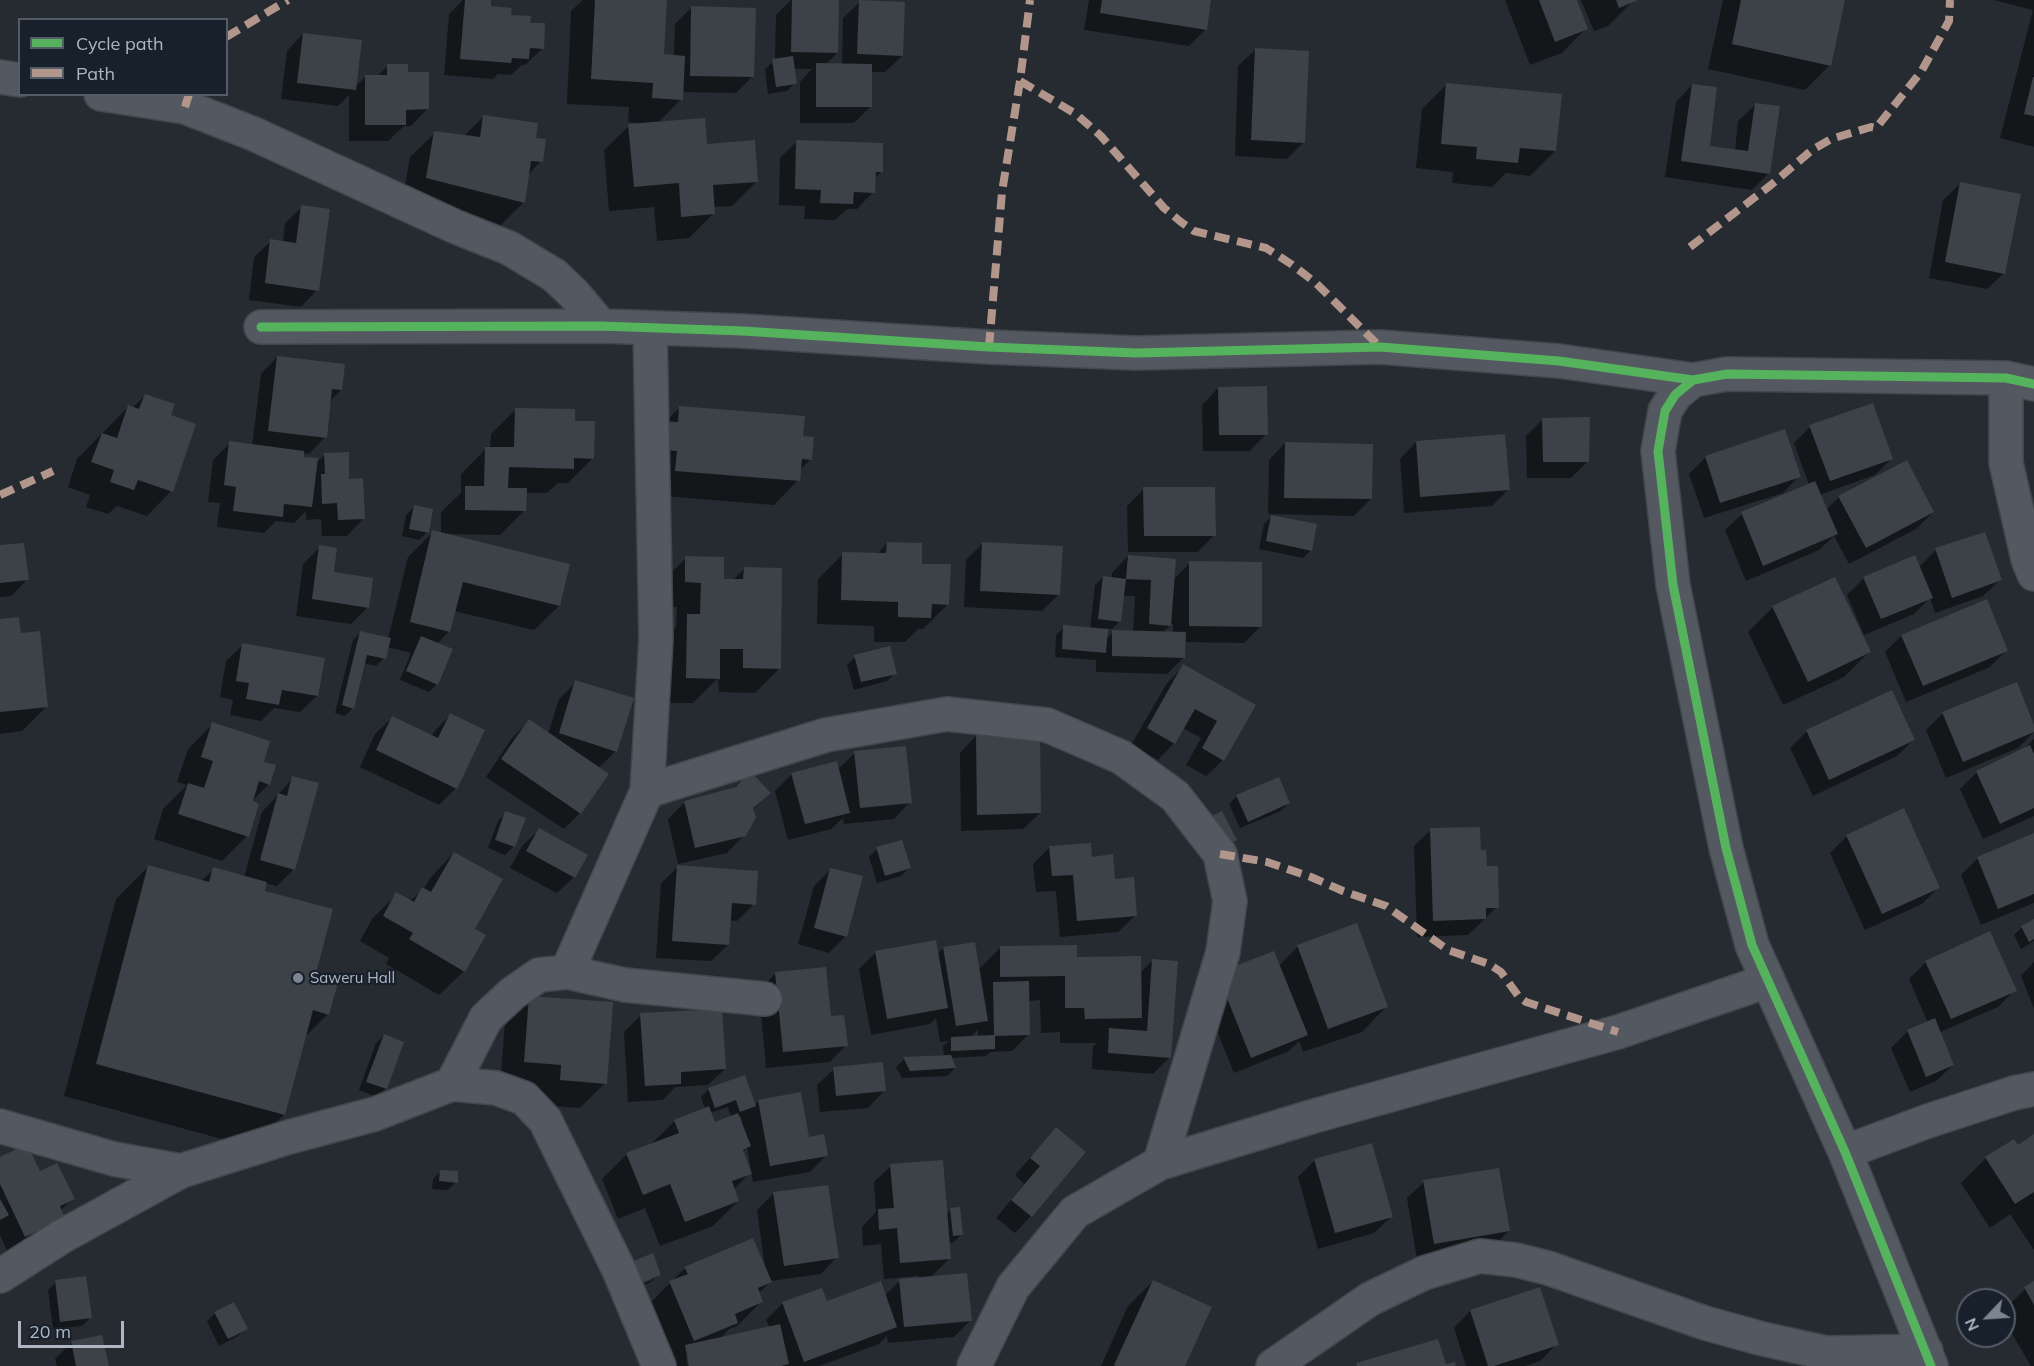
<!DOCTYPE html>
<html>
<head>
<meta charset="utf-8">
<style>
	body { margin:0 }
	#map { position:relative; width:2034px; height:1366px; overflow:hidden; background:#252b31; font-family:Mulish,sans-serif }
	canvas { display:block }
	.legend { position:absolute; left:18px; top:18px; width:210px; height:78px; box-sizing:border-box; background:#18202b; border:2px solid #545c68; margin:0; padding:8px 10px; list-style:none; font-size:18px; color:#adb6c4 }
	.legend li { display:flex; align-items:center; gap:12px; height:30px }
	.legend b { width:30px; border:2px solid #545c68 }
	.north { position:absolute; left:1956px; top:1288px; width:60px; height:60px; box-sizing:border-box; background:#18202b; border:2px solid #545c68; border-radius:50%; rotate:245deg; font-size:16px; font-weight:700; line-height:24px; text-align:center; color:#adb6c4 }
	.north::after { content:''; display:block; margin:auto; width:21px; height:27px; background:#7d8591; clip-path:polygon(50% 0,100% 100%,50% 72%,0 100%) }
	.scale { position:absolute; left:18px; top:1321px; width:106px; height:27px; box-sizing:border-box; border:3px solid #adb6c4; border-top:0; padding-left:8px; font-size:18px; line-height:21px; white-space:nowrap; color:#adb6c4; -webkit-text-stroke:4px #18202b; paint-order:stroke }
</style>
</head>
<body>
<div id="map">
<canvas width="2034" height="1366"></canvas>
<ul class="legend">
<li><b style="height:8px;background:#56b35d"></b>Cycle path</li>
<li><b style="height:8px;background:#b2968c"></b>Path</li>
</ul>
<div class="north">N</div>
<div class="scale">20 m</div>
</div>
<script>
const c = document.querySelector('canvas').getContext('2d');
c.lineJoin = 'round';
function fill(path, color) {
  c.fillStyle = color;
  c.fill(path, 'evenodd');
}
function toPath(rows) {
  const path = new Path2D();
  for (const r of rows) {
    path.moveTo(r[0], r[1]);
    for (let i = 2; i < r.length; i += 2) path.lineTo(r[i], r[i + 1]);
  }
  return path;
}
function trace(path, color, width, dash) {
  c.strokeStyle = color;
  c.lineWidth = width;
  c.lineCap = dash ? 'butt' : 'round';
  c.setLineDash(dash || []);
  c.stroke(path);
}
function write(font, color, halo, rows, align = 'center') {
  c.font = font + ' Mulish,sans-serif';
  c.lineWidth = 4.5;
  c.setLineDash([]);
  c.textBaseline = 'middle';
  c.strokeStyle = halo;
  c.fillStyle = color;
  for (const [text, x, y, turn = 0] of rows) {
    c.save();
    c.translate(x, y);
    c.rotate((+turn || 0) * Math.PI / 180);
    c.textAlign = isNaN(turn) ? turn : align;
    if (halo) c.strokeText(text, 0, 0);
    c.fillText(text, 0, 0);
    c.restore();
  }
}
fill(toPath([
	[463,0,490,0,490,8,529,24,542,49,525,65,522,65,511,75,498,74,493,79,444,75,449,14],
	[583,0,665,0,662,56,674,56,675,24,691,8,752,77,736,93,682,92,681,99,658,123,706,145,757,181,732,206,713,207,714,213,689,238,657,241,654,207,609,211,604,150,629,126,636,125,636,123,628,122,629,107,567,104,571,11],
	[791,0,838,0,837,53,825,65,842,65,843,18,860,2,902,56,885,72,871,72,871,106,854,123,800,123,800,82,812,69,793,69,795,83,787,91,768,94,765,69,775,60,776,15],
	[1089,0,1210,0,1206,29,1189,46,1084,30],
	[1505,0,1575,0,1586,28,1562,53,1530,65],
	[1581,0,1632,0,1633,1,1608,26,1594,31],
	[1723,0,1844,0,1830,65,1805,90,1708,69],
	[1994,0,2034,0,2034,147,2000,138,2033,10],
	[303,34,355,87,365,77,376,77,388,66,407,74,427,109,411,126,404,126,388,141,349,141,349,95,338,106,281,99,287,51],
	[1255,50,1304,142,1287,159,1235,156,1238,66],
	[1447,84,1555,151,1530,176,1506,173,1492,187,1452,183,1453,172,1416,168,1422,109],
	[1692,85,1708,147,1735,150,1738,121,1755,105,1769,173,1752,190,1665,177,1676,102],
	[483,117,534,139,541,161,527,176,524,202,499,227,402,203,410,157,435,133,464,136],
	[797,141,881,172,874,179,873,192,857,209,847,209,835,220,804,219,805,206,779,205,780,158],
	[1960,184,2004,273,1987,289,1929,278,1943,200],
	[302,207,317,290,301,307,249,300,254,257,271,241,283,242,285,223],
	[277,357,341,390,329,402,325,437,309,454,303,453,302,458,315,464,325,455,348,481,363,519,347,536,322,536,321,519,306,520,306,511,294,523,276,521,264,533,217,527,220,503,208,502,213,460,230,443,252,446,261,374],
	[1218,388,1266,434,1250,451,1203,451,1202,405],
	[145,396,169,416,171,491,147,516,117,506,108,514,86,507,90,495,68,487,77,459,128,407,132,408],
	[679,408,801,437,811,459,799,471,798,480,774,505,651,495,665,422],
	[515,410,573,422,593,458,568,483,558,483,547,493,525,493,525,510,500,535,448,534,559,606,534,630,454,611,449,631,437,644,437,684,429,692,400,680,411,653,387,647,384,658,376,666,364,663,353,708,345,716,335,713,353,640,361,632,388,639,408,557,433,532,441,534,441,512,461,493,461,474,486,449,490,449,491,434],
	[1543,419,1588,461,1571,478,1527,478,1526,436],
	[1810,427,1892,458,1875,475,1819,495,1826,510,1839,497,1933,512,1916,529,1849,564,1834,536,1819,550,1746,581,1725,530,1742,514,1809,485,1794,443],
	[1416,442,1508,490,1492,506,1404,513,1400,459],
	[1285,443,1371,499,1354,516,1268,514,1269,460],
	[1706,457,1799,476,1783,493,1704,518,1689,474],
	[1144,489,1214,535,1198,552,1128,552,1127,506],
	[414,507,427,532,419,540,402,536,406,515],
	[1272,516,1311,550,1303,558,1259,549,1264,524],
	[887,543,920,565,948,604,923,629,918,629,905,642,874,642,874,626,817,624,818,579,843,554,876,555],
	[983,543,1059,594,1042,611,964,607,966,560],
	[0,547,27,580,11,596,0,597],
	[320,547,333,573,368,607,351,624,296,616,303,564],
	[1936,550,2000,580,1983,596,1935,613,1930,598,1914,614,1864,635,1847,595,1864,578,1919,567],
	[1128,556,1173,580,1190,563,1261,626,1244,643,1184,642,1184,657,1167,674,1096,672,1096,660,1055,657,1056,635,1064,627,1090,629,1095,585,1103,577,1111,578,1112,573],
	[1123,596,1135,596,1133,632,1113,632,1106,639,1107,628,1112,629,1120,621],
	[1173,623,1173,633,1162,633],
	[686,558,722,580,733,580,744,569,780,668,755,693,719,692,718,678,693,703,662,703,663,640,676,627,677,607,661,607,661,583],
	[1773,607,1869,652,1844,677,1783,705,1748,632],
	[0,620,19,635,47,706,22,731,0,734],
	[1901,636,2006,651,1990,667,1906,702,1885,652],
	[243,645,317,696,300,712,274,708,261,721,230,715,233,700,220,697,226,661],
	[855,657,895,673,887,681,854,690,847,665],
	[1184,666,1254,706,1223,760,1206,776,1186,765,1201,738,1183,728,1174,743,1158,760,1131,745,1167,683],
	[576,682,616,751,598,768,580,813,564,829,486,777,512,738,529,721,548,734,559,699],
	[1943,713,2034,729,2034,732,2018,748,1946,778,1926,730],
	[450,715,483,731,456,788,439,805,360,767,375,734,392,718,431,737,434,732],
	[213,724,262,763,269,784,251,802,247,836,222,861,154,839,163,809,187,785,177,782,188,749],
	[1807,731,1913,740,1897,756,1813,796,1790,748],
	[976,736,1040,813,1023,829,961,831,960,753],
	[2034,739,2034,816,1983,839,1960,789,1977,772,2027,749,2026,747],
	[855,753,910,802,894,819,844,824,843,818,831,829,788,840,775,791,792,774,837,770],
	[750,773,769,793,752,810,744,835,727,853,678,864,668,819,685,802,733,789],
	[293,778,294,869,277,886,265,883,263,892,314,974,328,1014,304,1038,284,1115,251,1147,64,1096,116,899,148,867,201,881,214,869,244,877,262,812],
	[1237,796,1289,803,1281,811,1240,828,1229,804],
	[506,813,524,819,513,847,505,855,488,848,498,821],
	[539,830,574,877,557,893,510,868,522,846],
	[1431,830,1480,852,1497,907,1468,935,1417,937,1414,846],
	[2034,835,2034,903,1981,925,1961,875,1977,859],
	[1847,836,1938,888,1922,904,1865,930,1830,853],
	[1050,847,1091,858,1114,880,1135,916,1118,932,1060,937,1056,891,1036,892,1033,864],
	[877,849,909,868,901,876,877,883,869,857],
	[454,853,473,930,464,971,439,995,386,964,389,958,360,941,372,919,397,894,410,901,423,890,430,878],
	[678,867,754,904,737,921,729,920,728,945,711,961,656,958,661,883],
	[831,869,846,936,829,953,798,944,814,886],
	[2034,920,2034,941,2021,949,2014,935,2022,927],
	[1298,946,1386,1007,1362,1032,1303,1052,1299,1041,1289,1051,1234,1073,1201,991,1279,966],
	[943,948,978,970,1000,948,1076,958,1140,973,1152,961,1170,1057,1153,1074,1092,1069,1093,1046,1097,1043,1060,1043,1060,1032,1041,1033,1040,1000,1028,1001,1028,1035,1012,1051,990,1052,986,1056,950,1058,955,1068,947,1076,902,1078,896,1067,904,1059,944,1057,943,1046,949,1041,940,1042,936,1018,930,1024,871,1035,859,969,876,952,937,955],
	[978,1030,978,1038,969,1038],
	[1926,962,2015,990,1998,1007,1940,1032,1953,1065,1936,1081,1910,1092,1891,1048,1908,1031,1928,1023,1909,979],
	[2034,962,2034,1009,2021,976],
	[775,974,829,1018,846,1045,830,1062,766,1068,759,990],
	[530,997,605,1083,580,1108,536,1105,500,1086,505,1022],
	[641,1015,725,1069,708,1085,675,1087,663,1100,628,1102,624,1032],
	[384,1035,403,1042,385,1089,377,1097,359,1090,376,1043],
	[834,1069,884,1091,868,1108,820,1112,817,1085],
	[709,1089,755,1105,758,1101,808,1139,826,1156,810,1172,753,1182,747,1148,742,1153,750,1173,733,1190,738,1201,713,1226,660,1246,645,1208,618,1219,602,1179,627,1154,650,1145,675,1121,705,1109,701,1097],
	[728,1107,731,1117,715,1124,710,1113],
	[741,1116,743,1127,738,1117],
	[1056,1129,1031,1216,1015,1233,996,1218,1024,1184,1015,1175],
	[2034,1136,2034,1250,2010,1214,1990,1228,1961,1183,1986,1158,2013,1141,2017,1147],
	[0,1159,39,1173,73,1198,60,1211,64,1217,8,1253,0,1235],
	[1315,1160,1391,1217,1374,1233,1318,1249,1298,1177],
	[891,1166,946,1214,951,1210,962,1234,954,1242,948,1243,950,1258,930,1278,971,1320,954,1337,888,1343,887,1336,879,1344,819,1366,691,1366,689,1357,686,1357,688,1366,670,1366,646,1307,685,1268,765,1268,757,1210,773,1194,837,1257,821,1274,771,1281,758,1294,762,1301,737,1326,729,1329,720,1339,770,1328,766,1320,783,1303,826,1303,884,1296,900,1281,919,1279,918,1276,884,1279,881,1244,863,1246,862,1227,876,1212,874,1182],
	[441,1171,456,1182,448,1190,432,1189,433,1179],
	[1424,1182,1509,1231,1492,1247,1417,1260,1407,1198],
	[624,1272,659,1274,651,1282,631,1291],
	[652,1277,652,1280,632,1288],
	[1153,1281,1183,1366,1101,1366,1128,1306],
	[56,1282,90,1318,82,1326,53,1329,48,1290],
	[2034,1283,2034,1366,2031,1366,2004,1320,2004,1310,2025,1289],
	[1539,1289,1557,1344,1540,1361,1525,1366,1466,1366,1454,1328,1470,1311],
	[215,1313,246,1328,238,1336,219,1346,207,1321],
	[72,1342,108,1366,57,1366,55,1359]
]), '#0007');
fill(toPath([
	[465,0,491,0,491,6,512,8,511,15,531,16,530,23,545,23,544,49,530,48,529,59,512,58,511,63,460,59],
	[595,0,667,0,664,54,685,56,683,100,652,98,653,83,591,79],
	[792,0,839,0,838,53,791,52],
	[859,0,905,2,903,56,857,54],
	[1102,0,1211,0,1207,30,1100,13],
	[1539,0,1577,0,1588,29,1555,42],
	[1616,0,1638,0,1619,8],
	[1741,0,1845,0,1831,66,1732,44],
	[691,6,756,8,754,77,690,76],
	[303,33,362,40,356,90,297,83],
	[1255,48,1309,51,1305,143,1251,140],
	[793,56,797,84,776,87,772,59],
	[816,63,872,64,872,107,816,107],
	[387,64,408,64,408,72,429,72,429,109,406,110,406,125,365,125,365,75,387,75],
	[2033,77,2034,77,2034,116,2024,114],
	[1446,83,1562,94,1556,151,1520,148,1518,163,1476,159,1477,147,1441,144],
	[1692,84,1717,87,1710,146,1748,151,1755,103,1780,106,1770,174,1681,161],
	[483,115,538,123,536,138,546,139,543,162,531,161,525,203,426,178,434,131,480,137],
	[705,118,707,144,755,140,758,182,713,185,715,214,681,217,679,183,634,187,628,124],
	[796,140,883,143,883,172,876,172,875,193,854,192,853,204,820,203,821,190,795,189],
	[1960,182,2021,194,2005,274,1945,262],
	[301,205,330,209,319,291,265,283,270,239,296,243],
	[277,356,345,364,342,390,332,389,327,438,268,431],
	[1267,386,1268,435,1219,435,1218,387],
	[145,394,175,404,171,415,196,424,173,492,138,480,134,490,110,482,114,470,91,462,102,433,117,438,128,405,139,409],
	[1873,403,1893,459,1830,481,1809,425],
	[679,406,805,416,803,436,814,437,812,460,802,459,800,481,675,471,677,451,661,450,663,421,678,422],
	[515,408,575,409,575,421,595,421,594,459,574,458,574,469,509,467,508,488,527,488,526,511,465,510,465,486,484,486,485,447,514,447],
	[1590,417,1589,462,1543,462,1542,418],
	[1785,429,1801,477,1720,503,1705,456],
	[1505,434,1510,490,1420,497,1416,441],
	[229,441,304,451,304,457,318,458,312,507,284,504,283,517,233,511,236,487,224,485],
	[1285,442,1373,444,1372,499,1284,498],
	[349,452,349,479,363,478,365,519,338,520,337,503,322,504,321,474,325,474,324,453],
	[1907,460,1934,512,1866,548,1838,496],
	[1815,481,1838,534,1763,566,1741,512],
	[1143,487,1215,487,1216,536,1144,536],
	[414,505,433,509,429,533,409,529],
	[1271,515,1317,524,1312,551,1266,541],
	[432,530,570,564,560,606,463,582,450,632,410,622],
	[1985,532,2002,580,1952,598,1935,548],
	[887,542,922,543,922,564,951,564,949,605,932,604,931,618,898,617,898,602,841,600,842,552,886,553],
	[982,542,1063,546,1060,595,980,591],
	[24,543,29,580,0,583,0,545],
	[319,545,337,548,334,572,373,578,369,608,312,599],
	[1128,555,1176,559,1171,626,1149,624,1151,580,1126,579],
	[1915,555,1933,598,1881,619,1863,577],
	[685,556,724,557,724,579,743,579,744,567,782,568,781,669,743,668,743,649,720,649,720,679,686,678,687,614,700,614,701,583,685,582],
	[1189,561,1262,562,1262,627,1189,626],
	[1103,576,1126,579,1121,622,1098,619],
	[1835,577,1871,652,1808,682,1772,606],
	[1987,599,2008,651,1923,686,1901,635],
	[19,617,21,633,40,631,48,707,0,712,0,619],
	[1063,625,1108,629,1106,653,1062,649],
	[1112,630,1186,632,1185,658,1112,656],
	[360,631,391,638,386,659,367,655,354,709,342,705],
	[421,636,453,649,438,685,406,671],
	[242,643,325,658,318,696,282,690,279,705,246,699,249,683,236,681],
	[890,646,897,674,861,682,854,655],
	[1183,664,1256,705,1224,761,1202,748,1217,721,1195,709,1175,744,1147,728],
	[575,680,634,698,617,752,559,733],
	[2017,682,2034,725,2034,732,1963,762,1942,712],
	[1892,690,1915,740,1829,780,1806,730],
	[450,713,485,730,457,789,376,750,392,716,438,738],
	[529,719,609,774,581,814,501,759],
	[212,722,270,741,264,762,276,765,270,785,259,781,253,801,259,804,249,837,178,814,188,783,204,788,213,761,201,757],
	[1040,734,1041,813,977,815,976,735],
	[2030,745,2034,754,2034,808,2000,824,1976,771],
	[906,746,912,803,860,808,854,751],
	[837,761,850,813,805,824,791,773],
	[750,771,771,793,753,808,756,817,746,836,695,848,684,801,736,787],
	[292,776,319,783,295,870,260,860,278,793,287,796],
	[1279,777,1290,803,1248,822,1236,795],
	[1904,808,1940,888,1882,914,1846,835],
	[505,811,526,818,515,847,495,840],
	[1222,811,1237,840,1220,849,1205,819],
	[1480,827,1481,850,1486,850,1487,866,1498,866,1499,908,1486,908,1486,919,1433,921,1430,828],
	[539,828,588,855,575,878,526,851],
	[2034,833,2034,894,1998,909,1977,857],
	[902,840,911,868,885,876,876,847],
	[1091,843,1092,857,1113,854,1115,879,1134,877,1137,916,1077,921,1073,875,1052,876,1049,846],
	[454,852,503,879,475,929,486,935,465,972,409,939,413,933,383,916,396,892,414,902,422,887,431,892],
	[148,865,209,882,213,867,267,882,265,891,333,909,316,973,339,979,329,1015,313,1010,285,1115,96,1064],
	[677,865,758,871,756,905,732,903,729,945,672,941],
	[830,868,863,876,847,937,814,928],
	[2034,919,2034,939,2029,942,2021,926],
	[1357,923,1388,1007,1328,1029,1297,945],
	[1990,931,2017,991,1951,1019,1925,961],
	[936,940,948,1008,887,1019,875,951],
	[975,942,988,1021,956,1026,943,947],
	[1077,945,1077,957,1141,956,1142,1018,1085,1019,1084,1008,1065,1008,1065,976,1000,977,1000,946],
	[1274,951,1308,1035,1251,1058,1217,973],
	[1152,959,1178,961,1171,1058,1108,1053,1109,1028,1147,1031],
	[826,967,831,1016,844,1015,848,1046,783,1052,775,972],
	[1029,981,1030,1035,995,1036,995,1049,951,1051,951,1037,994,1035,993,982],
	[529,996,613,1002,607,1084,560,1080,561,1065,524,1062],
	[722,1009,726,1069,681,1072,681,1084,645,1086,640,1013],
	[1935,1018,1954,1065,1926,1077,1907,1030],
	[384,1034,404,1042,387,1089,366,1082],
	[951,1055,956,1068,910,1071,903,1057],
	[883,1062,886,1091,836,1096,833,1067],
	[745,1075,756,1106,740,1112,736,1100,715,1108,708,1088],
	[801,1092,809,1137,824,1134,828,1156,770,1166,758,1100],
	[709,1106,715,1122,738,1113,751,1146,743,1150,752,1174,732,1181,739,1201,685,1222,670,1184,643,1195,626,1153,679,1133,674,1120],
	[1056,1127,1086,1152,1032,1217,1011,1200,1040,1166,1030,1158],
	[2034,1134,2034,1192,2015,1204,1985,1157,2014,1139,2018,1145],
	[1372,1143,1393,1217,1335,1233,1314,1159],
	[27,1144,40,1171,57,1163,75,1199,60,1206,65,1218,25,1237,0,1184,0,1157],
	[943,1160,951,1259,900,1263,897,1228,879,1230,878,1209,894,1208,890,1164],
	[1499,1168,1510,1231,1434,1244,1423,1180],
	[440,1170,458,1171,458,1183,439,1181],
	[828,1185,839,1258,784,1266,773,1192],
	[0,1199,9,1215,0,1220],
	[960,1207,963,1235,953,1236,950,1208],
	[753,1238,772,1282,758,1288,763,1302,735,1314,738,1323,694,1341,669,1281,688,1274,684,1267],
	[653,1253,661,1275,639,1284,631,1262],
	[967,1273,972,1321,904,1327,899,1279],
	[86,1276,92,1318,60,1322,55,1280],
	[1153,1280,1212,1307,1185,1366,1116,1366,1114,1365],
	[881,1281,897,1327,804,1362,782,1302,822,1288,827,1301],
	[2034,1281,2034,1305,2024,1287],
	[1540,1287,1559,1345,1494,1366,1488,1366,1470,1310],
	[234,1302,248,1329,228,1339,214,1312],
	[780,1324,789,1364,781,1366,689,1366,685,1345],
	[102,1335,109,1366,76,1366,71,1341],
	[1438,1339,1446,1364,1455,1362,1456,1366,1357,1366,1356,1363]
]), '#3c4248');
const minor = toPath([
	[0,77,20,80],
	[101,94,185,107,254,134,456,227,509,248,554,275,573,293,601,326],
	[261,327,601,326,743,331,989,347,1136,353,1380,347,1559,361,1693,380],
	[2006,378,2006,463,2028,559,2034,574],
	[647,791,656,639,650,328],
	[567,972,647,791,826,735,947,714,1047,725,1121,757,1175,796,1220,854,1230,901,1223,952,1160,1163],
	[452,1084,486,1018,513,993,539,975,567,972,625,985,765,999],
	[0,1126,114,1159,181,1171],
	[1845,1152,1928,1121,2014,1093,2034,1089],
	[0,1276,61,1237,181,1171,289,1137,375,1114,452,1084,496,1088,524,1098,545,1120,619,1270,659,1366],
	[974,1366,1013,1287,1075,1212,1160,1163,1314,1116,1618,1032,1767,981],
	[1273,1366,1370,1299,1424,1273,1480,1256,1516,1260,1548,1268,1705,1323,1763,1339,1827,1353,1926,1351],
	[1931,1366,1845,1152,1752,945,1726,848,1673,585,1658,451,1665,411,1675,395,1693,380,1727,374,2006,378,2034,384]
]);
trace(minor, '#42474c', 36);
trace(minor, '#545860', 33);
trace(toPath([
	[226,37,288,0],
	[1020,81,1076,114,1101,136,1164,208,1181,222,1194,231,1266,248,1291,264,1316,283,1380,347],
	[185,107,189,94],
	[1690,247,1771,185,1812,150,1831,139,1871,127,1876,128,1921,72,1949,21,1950,0],
	[989,347,1002,192,1020,81,1030,0],
	[0,495,53,471],
	[1220,854,1267,862,1311,877,1343,891,1386,906,1448,950,1489,964,1501,972,1519,997,1526,1002,1618,1032]
]), '#b2968c', 8, [15, 8]);
trace(toPath([
	[261,327,601,326,743,331,989,347,1136,353,1380,347,1559,361,1693,380],
	[1931,1366,1845,1152,1752,945,1726,848,1673,585,1658,451,1665,411,1675,395,1693,380,1727,374,2006,378,2034,384]
]), '#56b35d', 9);
for (const [x, y, r, color] of [
	[298,978,6,"#7d8591"]
]) {
  const dot = new Path2D();
  dot.arc(x, y, r, 0, 2 * Math.PI);
  c.fillStyle = color;
  c.fill(dot);
  trace(dot, '#18202b', 2);
}
write('15px', '#adb6c4', '#18202b', [
	["Saweru Hall",310,978]
], 'left');
</script>
</body>
</html>
